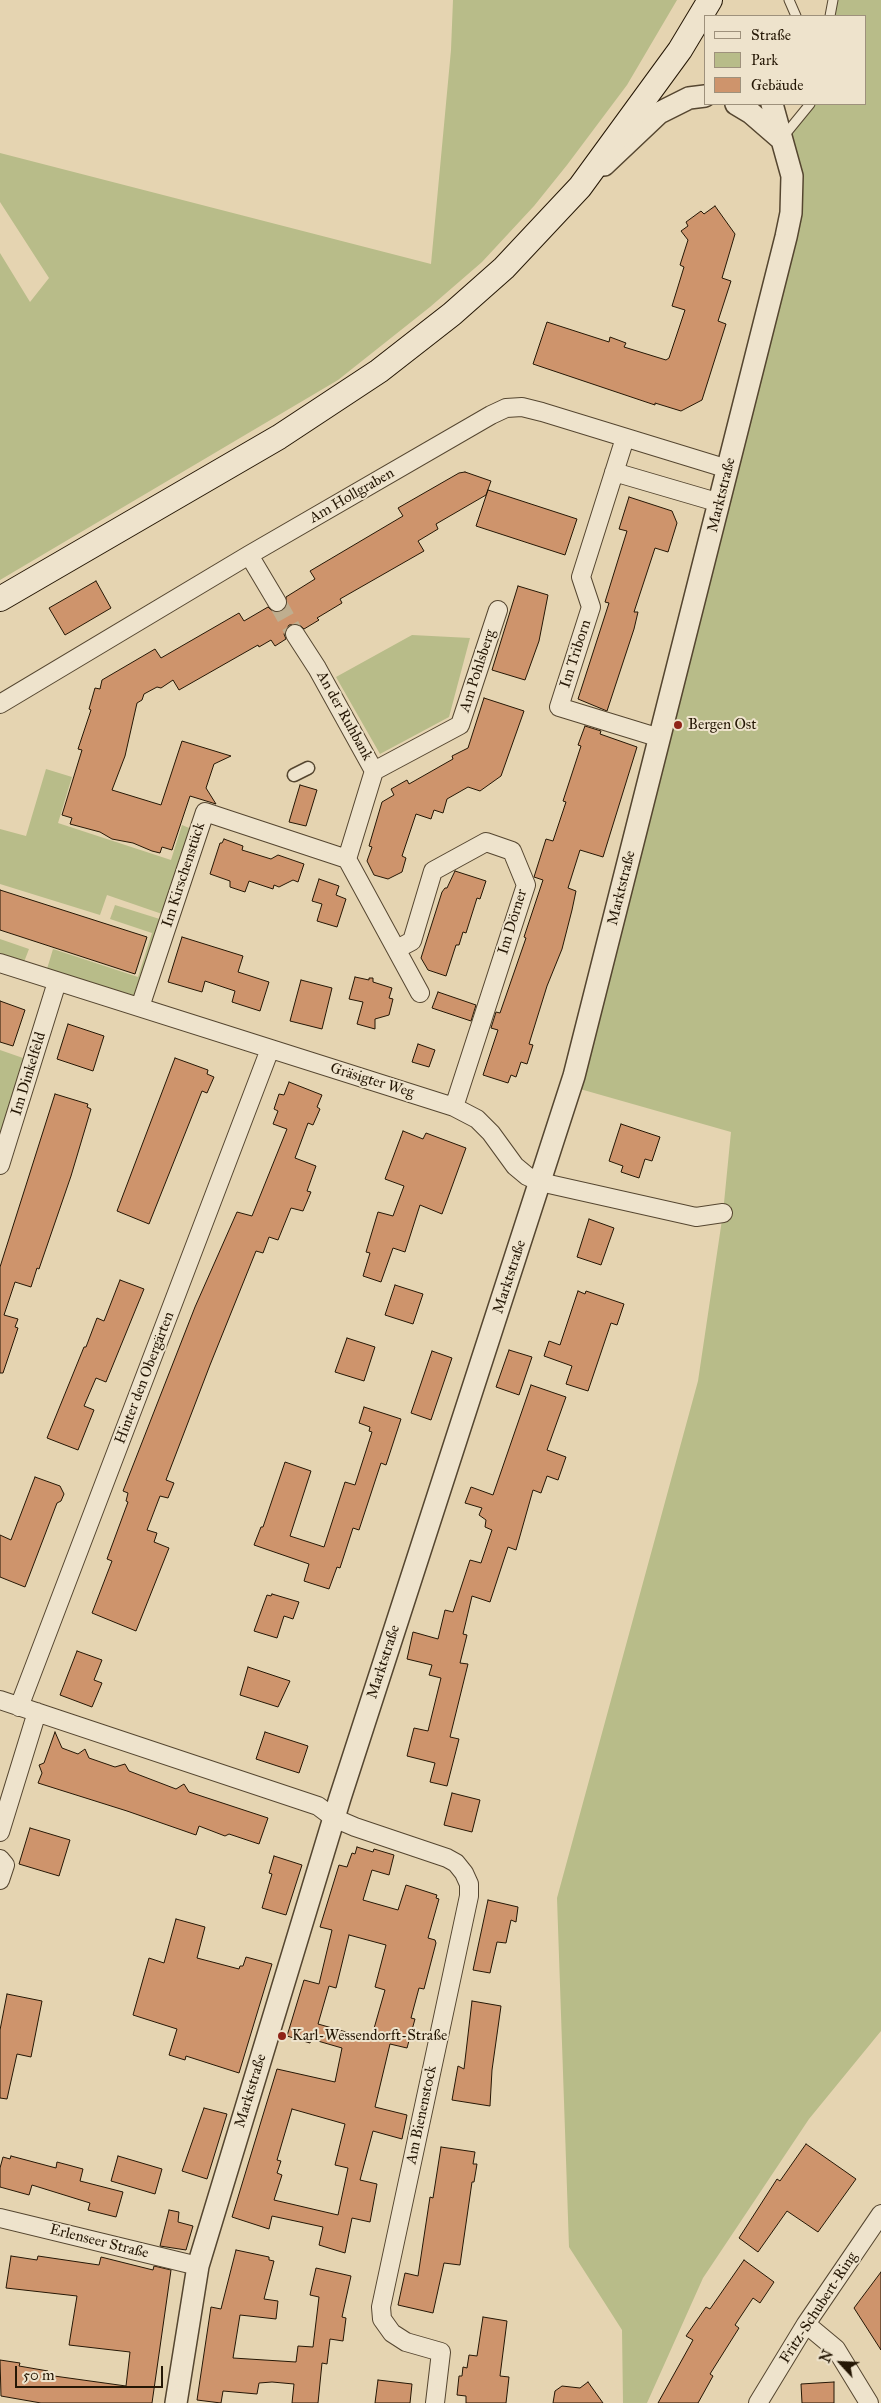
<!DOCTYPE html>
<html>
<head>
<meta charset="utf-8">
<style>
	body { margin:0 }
	#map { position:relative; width:881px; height:2403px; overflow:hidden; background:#e5d4b1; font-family:"IM FELL Great Primer",serif }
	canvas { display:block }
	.legend { position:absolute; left:704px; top:15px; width:162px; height:90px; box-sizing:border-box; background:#eee3cc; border:1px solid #9e917c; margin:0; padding:6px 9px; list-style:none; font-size:15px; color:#251705 }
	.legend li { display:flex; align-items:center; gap:10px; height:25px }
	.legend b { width:25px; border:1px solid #9e917c }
	.north { position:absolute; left:816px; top:2338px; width:50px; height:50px; -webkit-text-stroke:4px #eee3cc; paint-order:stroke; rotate:295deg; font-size:14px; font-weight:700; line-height:20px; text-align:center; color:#251705 }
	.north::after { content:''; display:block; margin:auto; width:18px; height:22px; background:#251705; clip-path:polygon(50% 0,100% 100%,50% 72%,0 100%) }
	.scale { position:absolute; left:15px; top:2366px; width:148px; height:22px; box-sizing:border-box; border:2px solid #251705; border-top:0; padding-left:6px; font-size:15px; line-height:18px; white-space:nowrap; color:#251705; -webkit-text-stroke:4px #eee3cc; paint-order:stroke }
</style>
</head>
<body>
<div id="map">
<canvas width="881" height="2403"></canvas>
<ul class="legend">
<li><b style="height:6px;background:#eee3cc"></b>Straße</li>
<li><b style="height:14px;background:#b8bc89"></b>Park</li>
<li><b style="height:14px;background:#ce946c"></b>Gebäude</li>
</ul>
<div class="north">N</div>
<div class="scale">50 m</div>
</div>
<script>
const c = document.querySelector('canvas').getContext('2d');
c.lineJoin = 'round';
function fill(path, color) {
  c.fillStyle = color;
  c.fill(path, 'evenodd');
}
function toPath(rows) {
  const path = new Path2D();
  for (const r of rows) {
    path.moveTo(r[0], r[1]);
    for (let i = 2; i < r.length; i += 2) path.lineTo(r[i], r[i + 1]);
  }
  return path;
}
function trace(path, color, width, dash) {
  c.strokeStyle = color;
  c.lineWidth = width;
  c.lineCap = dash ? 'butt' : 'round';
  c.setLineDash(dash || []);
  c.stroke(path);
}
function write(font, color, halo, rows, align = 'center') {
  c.font = font + ' "IM FELL Great Primer",serif';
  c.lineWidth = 4;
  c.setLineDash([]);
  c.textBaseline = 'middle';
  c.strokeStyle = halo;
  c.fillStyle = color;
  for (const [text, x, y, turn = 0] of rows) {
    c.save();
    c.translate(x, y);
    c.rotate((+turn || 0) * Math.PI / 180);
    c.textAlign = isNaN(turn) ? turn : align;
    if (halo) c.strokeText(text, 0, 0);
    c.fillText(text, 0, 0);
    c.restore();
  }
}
fill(toPath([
	[453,0,677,0,627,85,567,165,534,206,482,262,430,307,338,380,0,580,0,253,30,302,49,278,0,202,0,153,431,264,451,50],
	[833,0,881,0,881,2031,809,2119,703,2278,647,2403,623,2403,622,2330,569,2247,557,1898,698,1381,723,1213,731,1132,580,1089,786,237,781,139,810,104,865,104,865,16,830,16],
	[412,635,470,638,449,717,380,754,336,677],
	[46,769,72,777,58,823,171,860,182,825,194,830,165,915,107,895,100,915,0,884,0,829,26,836],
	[115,905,166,921,141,999,47,969,53,949,138,977,152,933,110,919],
	[0,939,29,949,24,962,0,954],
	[0,1050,23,1058,0,1136]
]), '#b8bc89');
const building = toPath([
	[715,206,735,234,722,278,731,281,718,321,726,324,702,400,681,411,655,403,655,405,533,364,547,322,609,342,610,337,626,343,624,347,666,360,669,358,685,310,672,306,684,267,680,265,688,240,681,231,688,226,686,222,701,211,704,214,715,206],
	[465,472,491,481,486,495,436,524,438,529,418,541,424,551,340,599,342,603,317,618,319,620,304,629,299,624,289,625,284,634,286,639,275,646,271,640,259,647,258,645,179,690,173,680,161,688,157,687,144,694,142,700,137,703,125,756,112,790,161,805,182,741,231,756,214,764,206,788,216,804,190,796,172,850,162,847,160,853,152,851,133,843,112,839,100,832,70,824,72,818,62,815,82,750,78,749,91,710,89,709,95,688,100,689,102,680,155,649,161,658,239,613,244,621,268,607,272,611,282,611,286,607,286,597,315,579,310,571,403,516,398,508,459,473,465,472],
	[488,490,577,519,565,555,476,526,488,490],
	[629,497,672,511,677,523,668,552,655,548,634,612,638,612,634,629,607,711,578,699,609,603,605,602,627,531,619,529,629,497],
	[96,581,111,608,65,635,49,608,96,581],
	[518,586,548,595,539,641,525,680,492,670,518,586],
	[484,698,524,711,501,776,480,791,468,787,447,799,443,813,434,810,431,819,416,814,402,856,406,858,402,872,388,879,374,875,367,861,372,847,369,846,382,802,394,795,391,789,407,780,409,784,453,759,452,756,468,748,484,698],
	[585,726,601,731,600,734,637,747,603,857,580,850,568,888,576,891,572,910,562,949,547,986,529,1044,533,1045,527,1064,521,1062,516,1077,511,1075,508,1083,483,1075,498,1030,491,1028,496,1012,500,1013,526,938,524,937,543,880,534,877,546,839,553,841,566,802,563,801,581,746,578,745,585,726],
	[300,785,317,790,306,826,289,822,300,785],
	[224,839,243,846,242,850,271,859,278,855,304,864,298,882,293,880,279,887,274,885,273,889,249,881,245,892,230,887,230,881,210,874,220,843,222,843,224,839],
	[455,871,486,881,480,899,477,898,466,933,463,932,459,945,456,945,446,976,428,970,421,958,442,892,445,888,447,888,455,871],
	[319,879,339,886,336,895,346,899,337,927,317,921,322,904,312,901,319,879],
	[0,890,147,937,135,974,0,930,0,890],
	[182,937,243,956,238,972,269,982,260,1011,232,1002,235,991,205,981,202,992,168,982,182,937],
	[355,977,369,980,369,978,373,978,373,982,392,988,389,998,393,999,389,1015,375,1019,375,1029,357,1024,363,1002,349,999,355,977],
	[301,980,332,988,322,1029,290,1021,301,980],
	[438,992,476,1005,471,1021,432,1008,438,992],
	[0,1001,25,1010,13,1046,0,1042,0,1001],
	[68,1024,104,1036,93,1071,57,1059,68,1024],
	[418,1044,435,1050,429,1067,412,1062,418,1044],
	[175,1058,208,1070,207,1074,214,1077,207,1093,202,1091,149,1224,117,1211,175,1058],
	[289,1082,322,1095,317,1107,320,1109,313,1125,308,1123,295,1158,316,1166,307,1191,311,1192,303,1211,291,1208,278,1240,269,1237,263,1253,256,1251,210,1365,166,1480,174,1483,168,1498,160,1496,147,1530,157,1533,154,1542,169,1548,136,1631,92,1613,112,1561,107,1559,128,1502,126,1501,128,1493,123,1491,195,1307,237,1212,252,1216,287,1129,273,1124,278,1111,274,1109,279,1094,284,1095,289,1082],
	[55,1094,88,1104,87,1107,91,1109,71,1176,39,1269,37,1268,31,1287,15,1282,4,1315,18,1319,15,1327,18,1328,3,1373,0,1373,0,1267,55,1094],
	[621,1124,660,1137,652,1161,645,1159,639,1178,621,1172,623,1166,609,1161,621,1124],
	[403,1131,423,1139,426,1133,466,1148,442,1214,420,1205,405,1252,393,1248,381,1282,363,1276,370,1253,366,1252,378,1212,393,1216,404,1186,385,1179,403,1131],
	[589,1219,614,1228,601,1265,577,1257,589,1219],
	[120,1280,144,1289,106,1382,96,1378,84,1406,94,1410,78,1450,47,1438,84,1347,86,1347,97,1318,104,1321,120,1280],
	[395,1285,423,1294,413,1324,385,1315,395,1285],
	[578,1291,585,1294,586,1291,624,1304,617,1325,611,1323,588,1391,566,1384,572,1366,544,1356,549,1341,560,1345,578,1291],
	[347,1338,375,1347,364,1381,335,1372,347,1338],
	[509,1350,532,1357,519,1395,496,1387,509,1350],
	[432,1351,452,1358,431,1420,411,1413,432,1351],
	[531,1385,566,1397,547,1450,566,1457,558,1480,547,1476,541,1493,533,1490,516,1550,508,1547,490,1602,472,1596,463,1634,467,1635,460,1663,468,1664,450,1737,459,1739,447,1786,430,1782,435,1763,407,1756,414,1728,428,1731,441,1678,429,1675,432,1665,407,1659,413,1632,438,1639,445,1610,453,1612,470,1560,481,1563,492,1530,485,1527,486,1520,479,1515,482,1508,465,1503,471,1487,493,1495,531,1385],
	[364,1407,401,1419,386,1465,381,1463,359,1530,353,1528,340,1568,337,1567,329,1589,304,1581,309,1564,254,1545,261,1527,263,1527,285,1462,311,1471,290,1536,324,1547,345,1482,355,1485,372,1432,369,1431,370,1427,359,1423,364,1407],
	[35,1477,60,1486,64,1494,61,1501,57,1503,25,1587,0,1577,0,1535,11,1540,35,1477],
	[272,1594,299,1602,293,1619,284,1616,277,1638,254,1631,267,1595,271,1596,272,1594],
	[77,1651,102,1660,94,1680,102,1683,92,1707,60,1695,77,1651],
	[248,1667,290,1681,278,1707,240,1695,248,1667],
	[55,1732,62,1748,78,1754,85,1749,89,1758,115,1767,125,1764,129,1771,176,1789,184,1784,189,1792,268,1818,259,1844,229,1834,225,1836,199,1826,196,1835,127,1811,38,1783,42,1773,39,1765,44,1763,55,1732],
	[265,1732,308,1746,299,1773,256,1759,265,1732],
	[452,1793,480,1800,472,1832,444,1825,452,1793],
	[30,1828,70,1840,59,1876,19,1864,30,1828],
	[357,1847,373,1852,374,1849,394,1855,389,1875,372,1870,363,1900,398,1910,406,1885,437,1895,436,1898,439,1899,428,1938,435,1940,436,1943,424,1989,419,1988,411,2018,415,2019,407,2048,390,2044,375,2107,407,2115,402,2139,373,2131,360,2180,377,2184,370,2222,352,2218,345,2253,319,2245,323,2227,272,2216,269,2229,232,2217,277,2069,335,2082,342,2048,311,2039,310,2043,287,2036,304,1980,319,1984,332,1930,320,1927,339,1865,347,1867,352,1853,355,1854,357,1847],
	[349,1935,386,1945,375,1987,385,1990,371,2039,318,2024,329,1986,336,1988,349,1935],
	[292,2109,345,2124,335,2165,348,2168,338,2215,274,2200,282,2175,277,2173,281,2161,277,2160,292,2109],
	[274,1856,302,1865,286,1915,262,1908,272,1874,269,1873,274,1856],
	[488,1900,518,1907,516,1922,511,1920,506,1943,497,1942,490,1973,473,1970,488,1900],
	[176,1919,205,1927,197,1958,239,1969,240,1966,243,1966,246,1957,272,1964,239,2073,186,2056,185,2060,169,2055,177,2029,133,2015,149,1958,164,1963,176,1919],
	[7,1994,42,2001,31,2057,17,2054,7,2099,0,2098,0,2030,7,1994],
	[472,2001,501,2006,492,2070,490,2106,452,2100,458,2066,464,2069,472,2001],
	[204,2108,227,2114,207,2179,182,2171,204,2108],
	[806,2144,856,2179,818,2232,787,2211,758,2252,739,2238,777,2179,780,2181,806,2144],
	[441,2147,475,2152,473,2164,477,2164,474,2182,472,2182,460,2265,444,2263,433,2313,398,2305,405,2273,418,2276,430,2197,433,2198,441,2147],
	[11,2156,56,2168,57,2162,83,2169,80,2181,123,2192,116,2217,88,2210,90,2203,32,2185,29,2195,0,2187,0,2168,3,2157,10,2159,11,2156],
	[118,2156,162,2169,155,2194,111,2181,118,2156],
	[169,2210,179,2212,178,2222,193,2226,186,2250,160,2246,169,2210],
	[236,2250,269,2257,269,2260,274,2261,264,2299,278,2301,276,2319,240,2315,233,2358,296,2362,298,2346,313,2347,319,2297,310,2295,316,2268,351,2276,342,2317,346,2318,343,2341,330,2339,327,2364,322,2363,318,2403,292,2403,294,2384,272,2382,259,2383,257,2394,223,2391,221,2403,197,2400,211,2307,221,2309,236,2250],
	[11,2256,37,2260,38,2256,99,2265,101,2257,153,2270,154,2266,171,2270,152,2403,41,2403,1,2396,0,2360,20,2363,19,2366,48,2371,47,2375,126,2386,130,2352,69,2345,77,2296,6,2288,11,2256],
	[744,2260,774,2282,760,2303,753,2298,735,2325,739,2328,710,2374,713,2376,698,2403,658,2403,693,2340,686,2336,706,2307,710,2309,744,2260],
	[881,2272,881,2350,854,2308,881,2272],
	[483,2317,507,2321,500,2376,509,2377,506,2403,466,2403,466,2396,457,2395,459,2376,462,2376,463,2367,467,2368,469,2355,477,2356,483,2317],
	[378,2380,412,2384,410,2403,375,2403,378,2380],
	[588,2382,603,2403,553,2403,555,2391,562,2386,580,2388,588,2382],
	[834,2382,834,2403,802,2403,801,2384,834,2382]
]);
fill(building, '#ce946c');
trace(building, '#251705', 1);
trace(toPath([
	[277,602,295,634]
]), '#bfae8f', 18, [18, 9]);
const service = toPath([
	[789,0,796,16],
	[830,16,833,0],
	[783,137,810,104]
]);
const pedestrian = toPath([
	[294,775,308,768]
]);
const minor = toPath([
	[625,438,581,577,591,607,559,707,660,738],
	[614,472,720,503],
	[249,555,277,602],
	[295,634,317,668,374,771,347,859,420,993],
	[0,704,249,555,491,415,506,408,522,407,542,412,728,469],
	[374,771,460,725,498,610],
	[397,949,412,941,433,871,486,842,512,851,526,885,454,1107],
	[0,963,454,1107,477,1119,491,1133,515,1166,527,1176,540,1182,696,1217,723,1213],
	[140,1007,205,812,347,859],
	[0,1165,57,982],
	[0,1700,318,1806,334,1818,355,1827,447,1858,456,1863,464,1873,469,1884,469,1896,381,2307,382,2319,392,2333,406,2342,441,2352,435,2403],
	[19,1707,270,1049],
	[0,1832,37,1712],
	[0,1859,5,1865,0,1880],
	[0,2218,198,2266],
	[806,2324,836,2349,869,2403],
	[758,2403,806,2324,881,2214]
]);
const tertiary = toPath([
	[736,104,751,113,781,139],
	[604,165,659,113,689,98,705,96],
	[176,2403,198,2266,340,1798,574,1076,786,237,791,213,792,176,772,104]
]);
const secondary = toPath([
	[0,599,279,437,379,371,452,314,504,268,580,187,680,50,710,0]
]);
trace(service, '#554630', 11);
trace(pedestrian, '#554630', 15);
trace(minor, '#554630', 20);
trace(tertiary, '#554630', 24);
trace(secondary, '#251705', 26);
trace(service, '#eee3cc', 9);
trace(pedestrian, '#eee3cc', 12);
trace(minor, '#eee3cc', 18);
trace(tertiary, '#eee3cc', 21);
trace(secondary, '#eee3cc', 24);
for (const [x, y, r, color] of [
	[678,725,5,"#8f2418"],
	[282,2036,5,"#8f2418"]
]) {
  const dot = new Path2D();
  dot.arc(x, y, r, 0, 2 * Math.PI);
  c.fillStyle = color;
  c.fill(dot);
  trace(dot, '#eee3cc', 2);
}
write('15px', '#251705', '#eee3cc', [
	["Marktstraße",722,495,-76],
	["Am Hollgraben",352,496,-30],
	["Im Triborn",576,654,-72],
	["Am Pohlsberg",478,671,-72],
	["An der Ruhbank",344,716,61],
	["Im Kirschenstück",184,875,-72],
	["Marktstraße",622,888,-76],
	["Im Dörner",513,922,-73],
	["Im Dinkelfeld",29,1074,-73],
	["Gräsigter Weg",372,1081,17],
	["Marktstraße",510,1277,-72],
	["Hinter den Obergärten",145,1378,-69],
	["Marktstraße",384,1662,-72],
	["Marktstraße",251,2091,-73],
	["Am Bienenstock",422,2115,-78],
	["Erlenseer Straße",99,2242,14],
	["Fritz-Schubert-Ring",819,2308,-57]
]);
write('15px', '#251705', '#eee3cc', [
	["Bergen Ost",688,725],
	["Karl-Wessendorft-Straße",292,2036]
], 'left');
</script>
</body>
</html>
